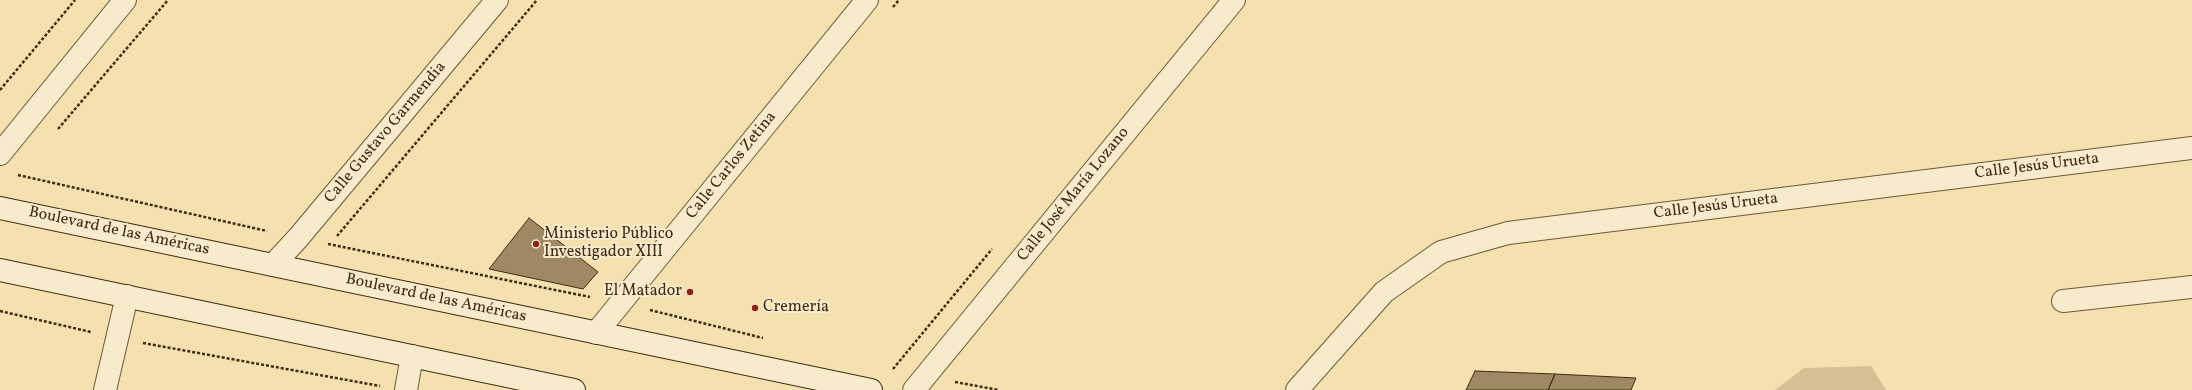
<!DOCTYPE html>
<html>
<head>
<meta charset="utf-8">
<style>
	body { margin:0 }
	canvas { display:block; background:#f5e0af }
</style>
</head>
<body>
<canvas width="2192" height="390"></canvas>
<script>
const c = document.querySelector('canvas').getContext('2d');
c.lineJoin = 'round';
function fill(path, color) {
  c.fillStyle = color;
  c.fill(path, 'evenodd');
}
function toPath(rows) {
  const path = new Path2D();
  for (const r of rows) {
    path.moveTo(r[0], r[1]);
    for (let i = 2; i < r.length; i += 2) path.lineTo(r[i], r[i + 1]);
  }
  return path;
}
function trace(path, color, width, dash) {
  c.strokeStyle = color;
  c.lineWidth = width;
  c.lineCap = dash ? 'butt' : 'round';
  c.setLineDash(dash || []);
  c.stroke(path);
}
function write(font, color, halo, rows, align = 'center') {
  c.font = font + ' Vollkorn,serif';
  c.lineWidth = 4;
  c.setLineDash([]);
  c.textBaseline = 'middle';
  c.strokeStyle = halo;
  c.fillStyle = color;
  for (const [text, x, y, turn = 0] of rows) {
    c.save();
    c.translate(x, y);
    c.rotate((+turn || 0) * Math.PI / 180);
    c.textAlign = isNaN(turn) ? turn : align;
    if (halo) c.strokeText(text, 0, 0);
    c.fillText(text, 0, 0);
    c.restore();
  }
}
fill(toPath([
	[1871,366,1886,390,1775,390,1804,368]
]), '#d6c194');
const building = toPath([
	[529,218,598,272,583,289,489,269,529,218],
	[1475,371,1555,374,1548,390,1466,390,1475,371],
	[1555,374,1636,378,1631,390,1548,390,1555,374]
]);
fill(building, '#9e8964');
trace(building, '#402b13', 1);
const minor = toPath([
	[0,154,125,0],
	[273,265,298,238,497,0],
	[2063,301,2192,287],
	[596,333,867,0],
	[105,390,127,296],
	[406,390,412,356],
	[914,390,1234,0],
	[1297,390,1384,292,1441,252,1508,233,2192,148]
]);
const secondary = toPath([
	[0,208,871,390],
	[0,270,574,390]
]);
trace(minor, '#6d583a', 24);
trace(secondary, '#402b13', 24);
trace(toPath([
	[893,7,899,0],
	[0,90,75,0],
	[58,129,168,0],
	[18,175,267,231],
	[337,236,537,0],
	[328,244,590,297],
	[650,310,763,338],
	[0,311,91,332],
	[143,343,380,386],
	[893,369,992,249],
	[955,382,999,390]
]), '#402b13', 2.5, [3, 2]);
trace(minor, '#f8ebcb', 22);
trace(secondary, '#f8ebcb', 22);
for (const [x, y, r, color] of [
	[536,244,4,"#8f2418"],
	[690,292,4,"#8f2418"],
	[755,308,4,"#8f2418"]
]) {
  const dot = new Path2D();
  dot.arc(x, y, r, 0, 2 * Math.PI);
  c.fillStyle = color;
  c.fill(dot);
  trace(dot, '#f8ebcb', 1.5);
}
write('16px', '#402b13', '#f8ebcb', [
	["Calle Gustavo Garmendia",386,133,-50],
	["Calle Carlos Zetina",732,166,-51],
	["Calle Jesús Urueta",2037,167,-7],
	["Calle José María Lozano",1074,195,-51],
	["Calle Jesús Urueta",1716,207,-7],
	["Boulevard de las Américas",119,232,12],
	["Boulevard de las Américas",436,299,12]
]);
write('16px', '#402b13', '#f8ebcb', [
	["Ministerio Público",544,235],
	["Investigador XIII",544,253],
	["El Matador",682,292,"right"],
	["Cremería",763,308]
], 'left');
</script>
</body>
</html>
